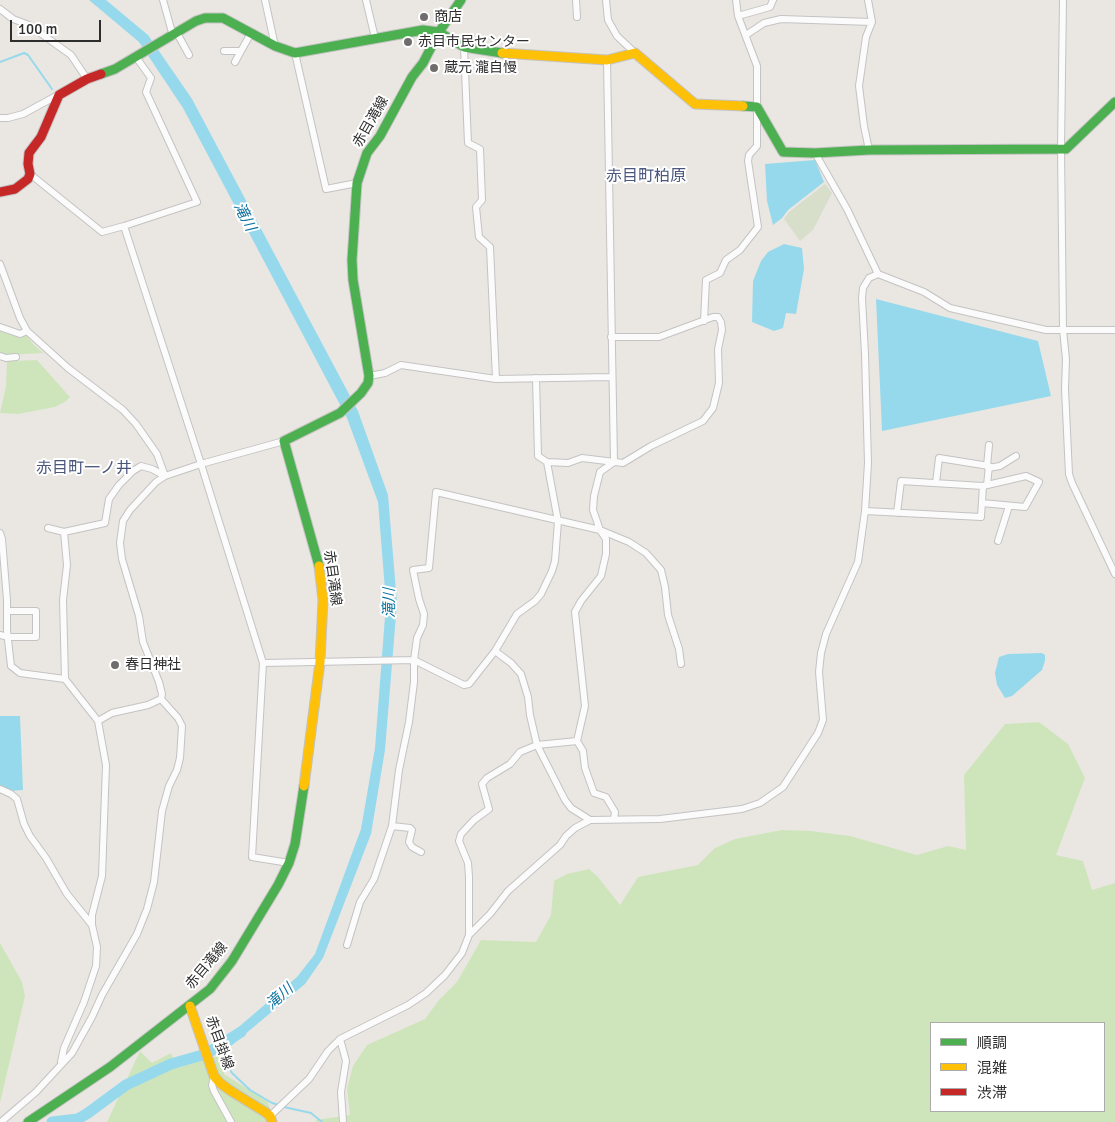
<!DOCTYPE html>
<html>
<head>
<meta charset="utf-8">
<style>
	body { margin:0 }
	#map { position:relative; width:1115px; height:1122px; overflow:hidden; background:#eae7e2; font-family:Signika,"Noto Sans JP",sans-serif }
	canvas { display:block }
	.legend { position:absolute; left:930px; top:1022px; width:175px; height:90px; box-sizing:border-box; background:#fff; border:1px solid #ababab; margin:0; padding:6px 9px; list-style:none; font-size:15px; color:#2d2d2d }
	.legend li { display:flex; align-items:center; gap:10px; height:25px }
	.legend b { width:25px; border:1px solid #ababab }
	.scale { position:absolute; left:10px; top:20px; width:91px; height:22px; box-sizing:border-box; border:2px solid #2d2d2d; border-top:0; padding-left:6px; font-size:15px; line-height:18px; white-space:nowrap; color:#2d2d2d; -webkit-text-stroke:4px #fff; paint-order:stroke }
</style>
</head>
<body>
<div id="map">
<canvas width="1115" height="1122"></canvas>
<ul class="legend">
<li><b style="height:6px;background:#4caf50"></b>順調</li>
<li><b style="height:6px;background:#ffc107"></b>混雑</li>
<li><b style="height:6px;background:#c62828"></b>渋滞</li>
</ul>
<div class="scale">100 m</div>
</div>
<script>
const c = document.querySelector('canvas').getContext('2d');
c.lineJoin = 'round';
function fill(path, color) {
  c.fillStyle = color;
  c.fill(path, 'evenodd');
}
function toPath(rows) {
  const path = new Path2D();
  for (const r of rows) {
    path.moveTo(r[0], r[1]);
    for (let i = 2; i < r.length; i += 2) path.lineTo(r[i], r[i + 1]);
  }
  return path;
}
function trace(path, color, width, dash) {
  c.strokeStyle = color;
  c.lineWidth = width;
  c.lineCap = dash ? 'butt' : 'round';
  c.setLineDash(dash || []);
  c.stroke(path);
}
function write(font, color, halo, rows, align = 'center') {
  c.font = font + ' Signika,"Noto Sans JP",sans-serif';
  c.lineWidth = 4;
  c.setLineDash([]);
  c.textBaseline = 'middle';
  c.strokeStyle = halo;
  c.fillStyle = color;
  for (const [text, x, y, turn = 0] of rows) {
    c.save();
    c.translate(x, y);
    c.rotate((+turn || 0) * Math.PI / 180);
    c.textAlign = isNaN(turn) ? turn : align;
    if (halo) c.strokeText(text, 0, 0);
    c.fillText(text, 0, 0);
    c.restore();
  }
}
fill(toPath([
	[0,329,25,334,34,345,43,353,6,355,0,354],
	[37,360,70,397,66,401,55,407,18,414,0,413,6,386,7,361],
	[1039,722,1068,744,1085,778,1056,855,1083,861,1092,890,1115,883,1115,1122,316,1122,316,1120,350,1115,347,1089,353,1066,367,1045,425,1019,439,1000,457,982,481,940,536,942,551,915,554,881,567,874,589,869,598,877,620,905,638,877,698,865,715,848,735,839,782,830,811,831,850,836,917,855,948,846,966,850,964,775,1005,724],
	[931,1023,1104,1023,1104,1111,931,1111],
	[0,943,22,982,25,996,0,1103],
	[140,1051,152,1063,171,1053,177,1068,228,1053,224,1074,268,1102,274,1122,107,1122]
]), '#cee5bc');
fill(toPath([
	[825,184,832,193,813,230,800,241,784,219,789,212]
]), '#d7dfca');
fill(toPath([
	[89,0,106,0,148,35,192,99,358,411,388,495,397,603,385,750,371,834,323,958,305,984,231,1046,227,1037,297,977,315,954,361,829,375,748,386,603,378,502,347,418,183,108,139,42],
	[815,160,824,182,788,210,782,218,773,225,767,201,765,164],
	[784,244,802,248,804,269,796,314,786,313,783,328,774,331,752,322,753,281,761,261,768,252],
	[876,299,1038,341,1051,396,882,431],
	[1042,653,1045,655,1045,661,1042,670,1012,696,1005,698,997,685,995,673,999,657,1008,654],
	[0,716,20,716,23,790,11,791,0,786]
]), '#97d9ec');
trace(toPath([
	[0,62,24,53,28,55,52,89],
	[226,1042,224,1059,232,1073,250,1090,272,1103,279,1105],
	[284,1107,311,1113,322,1122]
]), '#97d9ec', 2);
trace(toPath([
	[52,1122,78,1119,88,1113,126,1085,171,1064,206,1054,241,1032]
]), '#97d9ec', 11);
const street = toPath([
	[163,0,173,36],
	[265,0,275,46],
	[366,0,375,38],
	[576,0,577,17],
	[606,0,608,20,617,36,635,53],
	[868,0,872,22,866,37,859,86,864,126,869,150],
	[1063,0,1061,148,1063,330,1066,359,1065,389,1069,474,1072,483,1115,574],
	[0,9,13,19,29,25,71,55,87,79],
	[738,16,770,7,773,0],
	[177,33,189,55],
	[746,35,764,23,781,19,872,22],
	[464,47,468,143,480,149,482,200,476,207,479,237,490,247,496,379],
	[224,51,241,51,251,33],
	[295,53,326,189,357,183],
	[607,60,614,462],
	[235,62,241,51],
	[0,118,8,118,23,114,58,95],
	[815,153,847,209,878,274,924,292,950,308,1046,330,1115,330],
	[30,174,102,232,124,226,197,202,146,92,151,78,136,57],
	[124,226,201,464,263,663,252,857,289,863],
	[0,264,20,318,27,331,68,368,123,410,136,424,157,454,165,476],
	[704,321,706,280,720,273,726,260,740,250,758,227,748,161,749,155,757,146,757,66,738,16,736,0],
	[0,327,20,334,27,331],
	[0,356,6,358,16,357],
	[369,376,385,373,401,365,496,379,612,377],
	[536,378,538,456,547,462,568,463,582,458,623,463,651,446,703,421,713,408,719,383,718,349,722,330,721,322,718,317,713,317,659,337,611,337],
	[614,462,600,472,594,496,593,510,600,530,606,539,606,554,601,576,581,601,575,612,585,706,577,741,583,751,585,768,594,793,606,797,615,812,614,819],
	[987,466,989,445],
	[988,468,1000,466,1016,456],
	[936,483,939,458,989,466,987,485],
	[865,511,981,517,983,486],
	[897,513,901,481,983,486,1026,476,1039,482,1025,507,982,503],
	[48,528,64,532],
	[0,533,2,539,7,600,7,631,11,666,20,673,65,679],
	[998,541,1009,506],
	[0,635,8,637,36,637,36,611,7,611],
	[495,651,511,663,521,674,528,697,530,715,537,745,565,800,571,808,590,820],
	[263,663,414,660,464,685,469,684,495,651,517,614,535,601,541,594,552,571,555,561,558,521,547,462],
	[98,721,112,713,148,705,161,699],
	[0,789,11,794,17,799,24,824,30,836,46,858,67,894,92,925],
	[392,826,410,828,412,830,409,842,412,847,421,852],
	[469,935,469,877,468,863,459,841,461,834,474,820,489,809,482,784,487,778,510,764,520,752,537,745,577,741],
	[347,945,360,902,374,879,392,826,399,770,409,722,414,682,414,660,417,638,423,625,424,614,419,599,413,570,429,568,436,492,600,530,629,542,646,553,661,570,665,587,668,615,679,649,681,664],
	[340,1039,346,1061,341,1092,343,1122],
	[61,1062,64,1048,84,1002,96,966,97,947,92,925,92,915,102,876,106,765,98,721,65,679,63,600,67,565,64,532,105,523,109,499,119,485,133,471,141,466,152,469,165,476],
	[214,1076,212,1085,214,1091,231,1122],
	[270,1116,309,1079,328,1051,340,1039,408,1005,426,993,445,975,462,953,469,935,490,914,508,891,560,845,566,836,575,828,590,820,660,819,742,809,760,803,783,787,818,733,823,720,819,672,821,653,826,634,858,562,865,511,868,463,865,354,862,298,863,288,869,278,878,274],
	[1,1122,36,1092,72,1053,92,1017,102,995,137,934,147,909,154,882,162,811,169,786,177,770,180,758,182,726,178,718,161,699,162,694,159,682,143,642,139,616,122,559,120,543,123,521,130,510,156,482,165,476,201,464,284,441]
]);
const fast = toPath([
	[101,74,115,69,196,21,205,18,223,18,275,46,295,53,423,30,439,32,464,47,502,53],
	[743,106,757,107,783,152,815,153,869,150,1066,149,1115,102],
	[319,566,284,441,340,413,361,393,368,383,369,376,353,280,352,260,357,183,367,153,380,136,412,77,423,63,439,32,461,0],
	[28,1122,110,1067,210,989,232,961,278,885,289,863,295,844,304,786]
]);
const slow = toPath([
	[502,53,607,60,635,53,695,104,743,106],
	[304,786,320,662,323,600,319,566],
	[190,1006,214,1076,220,1083,231,1091,265,1112,270,1116,272,1122]
]);
const jam = toPath([
	[0,192,15,189,28,179,30,174,28,164,29,153,41,137,59,95,87,79,101,74]
]);
trace(street, '#c4c3c3', 8);
trace(fast, '#c4c3c3', 11);
trace(slow, '#c4c3c3', 11);
trace(jam, '#c4c3c3', 11);
trace(street, '#fcfbfb', 6);
trace(fast, '#4caf50', 9);
trace(slow, '#ffc107', 9);
trace(jam, '#c62828', 9);
for (const [x, y, r, color] of [
	[424,17,5,"#6f6e6c"],
	[408,42,5,"#6f6e6c"],
	[434,68,5,"#6f6e6c"],
	[115,665,5,"#6f6e6c"]
]) {
  const dot = new Path2D();
  dot.arc(x, y, r, 0, 2 * Math.PI);
  c.fillStyle = color;
  c.fill(dot);
  trace(dot, '#fff', 2);
}
write('14px', '#2d2d2d', '#fff', [
	["商店",434,17],
	["赤目市民センター",418,42],
	["蔵元 瀧自慢",444,68],
	["春日神社",125,665]
], 'left');
write('14px', '#2d2d2d', '#fff', [
	["赤目滝線",371,122,-60],
	["赤目滝線",332,578,82],
	["赤目滝線",207,966,-50],
	["赤目掛線",219,1043,70]
]);
write('italic 15px', '#0d73a1', '#fff', [
	["滝川",244,217,63],
	["滝川",390,603,-90],
	["滝川",280,997,-42]
]);
write('16px', '#4c577e', '#fff', [
	["赤目町柏原",646,177],
	["赤目町一ノ井",84,469]
]);
</script>
</body>
</html>
